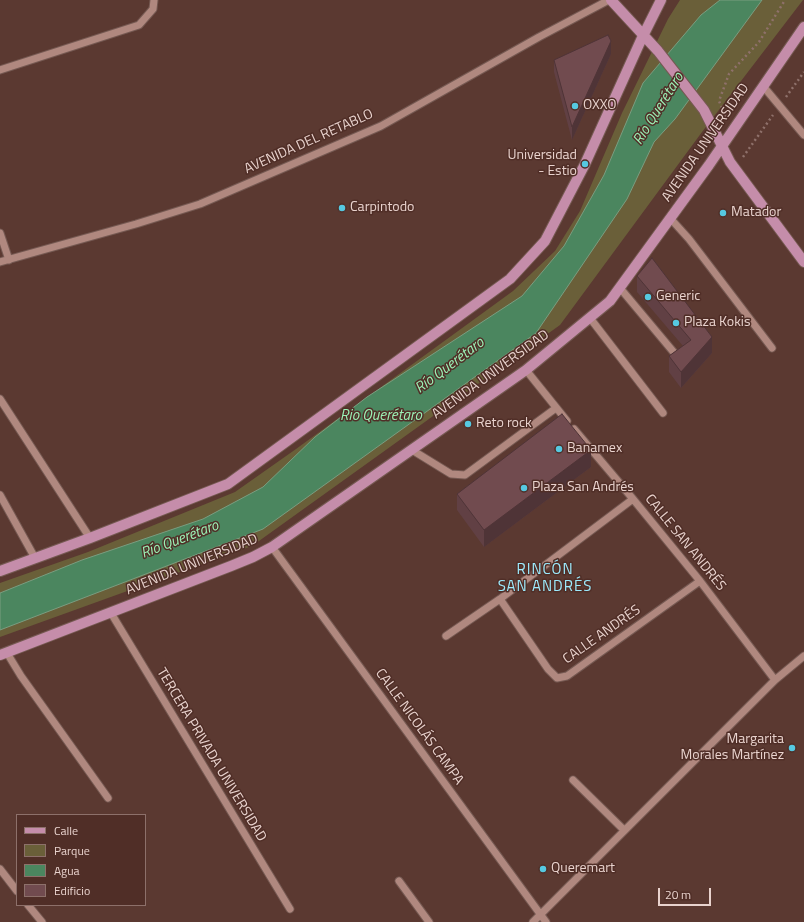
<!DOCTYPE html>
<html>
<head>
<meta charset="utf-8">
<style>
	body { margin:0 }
	#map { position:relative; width:804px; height:922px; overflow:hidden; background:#5b3931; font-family:"Titillium Web",sans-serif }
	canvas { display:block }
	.legend { position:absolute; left:16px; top:814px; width:130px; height:92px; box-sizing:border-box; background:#502e27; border:1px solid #8d706a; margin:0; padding:5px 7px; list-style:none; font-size:12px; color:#e9d3ce }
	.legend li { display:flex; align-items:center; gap:8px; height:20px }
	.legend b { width:20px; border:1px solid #8d706a }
	.scale { position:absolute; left:658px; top:888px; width:53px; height:18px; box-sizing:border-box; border:2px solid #e9d3ce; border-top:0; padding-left:5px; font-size:12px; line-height:14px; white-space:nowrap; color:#e9d3ce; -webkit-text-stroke:3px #502e27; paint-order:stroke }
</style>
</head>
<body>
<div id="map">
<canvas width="804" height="922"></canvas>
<ul class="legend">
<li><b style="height:5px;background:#c58daa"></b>Calle</li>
<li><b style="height:11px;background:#6a5f39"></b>Parque</li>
<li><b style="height:11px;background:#4b865f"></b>Agua</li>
<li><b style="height:11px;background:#714b4f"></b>Edificio</li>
</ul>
<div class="scale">20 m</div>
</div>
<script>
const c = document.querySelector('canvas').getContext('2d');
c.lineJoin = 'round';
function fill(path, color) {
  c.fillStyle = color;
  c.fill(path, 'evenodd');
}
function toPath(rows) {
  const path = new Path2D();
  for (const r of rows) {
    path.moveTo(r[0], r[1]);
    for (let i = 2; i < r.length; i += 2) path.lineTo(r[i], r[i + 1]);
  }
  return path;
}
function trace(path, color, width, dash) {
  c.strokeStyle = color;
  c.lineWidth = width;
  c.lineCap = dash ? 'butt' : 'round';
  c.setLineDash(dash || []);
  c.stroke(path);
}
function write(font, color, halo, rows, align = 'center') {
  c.font = font + ' "Titillium Web",sans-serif';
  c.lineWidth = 3;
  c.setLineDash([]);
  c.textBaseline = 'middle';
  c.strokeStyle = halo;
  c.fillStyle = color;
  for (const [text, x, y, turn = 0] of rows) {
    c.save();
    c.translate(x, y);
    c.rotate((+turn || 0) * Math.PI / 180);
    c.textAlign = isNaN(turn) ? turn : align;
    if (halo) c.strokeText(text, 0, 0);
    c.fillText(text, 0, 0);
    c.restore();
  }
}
fill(toPath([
	[680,0,803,0,702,132,560,325,252,546,0,637,0,583,88,552,235,492,296,449,513,291,555,251,580,211,622,113,668,19]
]), '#6a5f39');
const water = toPath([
	[720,0,762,0,675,119,654,142,627,199,536,333,263,529,0,630,0,593,82,560,203,519,263,487,315,437,367,397,522,296,564,246,604,175,643,83,701,15,720,0]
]);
fill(water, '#4b865f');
trace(water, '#7a9d80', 1);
const minor = toPath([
	[0,70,139,25,153,9,154,0],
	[763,86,804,135],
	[670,218,689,239,772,348],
	[0,233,9,260],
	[0,262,136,224,200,204,381,126,539,37,609,0],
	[620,288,676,355],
	[590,318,663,413],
	[526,370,567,421],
	[0,399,90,538],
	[574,429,633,499,700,581,775,680],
	[412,450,451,474,465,475,556,408],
	[0,495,35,558],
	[272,547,546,922],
	[500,599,548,669,557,678,567,676,700,581],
	[111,613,290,909],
	[446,636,500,599,633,499],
	[7,653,21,676,108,798],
	[573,780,624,830],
	[0,869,17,891],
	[399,881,429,922],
	[28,905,42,922],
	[533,922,775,680,804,656]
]);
const major = toPath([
	[611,0,658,51,704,110,730,162,804,262],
	[0,571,90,538,228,484,510,279,545,241,585,164,641,40,661,0],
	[0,655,231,566,253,557,272,547,526,370,610,301,709,165,804,27]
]);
trace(minor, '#755952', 9);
trace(major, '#755952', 12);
trace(toPath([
	[786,97,804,72],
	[726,117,719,101,729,74,759,42,785,0],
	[743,157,773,115]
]), '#8f716b', 2.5, [2, 3]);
trace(minor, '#b0887f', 7);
trace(major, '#c58daa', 10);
fill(toPath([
	[611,54,572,140,554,72,554,60],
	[637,276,712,353,681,388,669,372,669,356,683,346,637,292],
	[591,467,484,547,457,510,457,494]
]), '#614044');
fill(toPath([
	[611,41,611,54,572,140,572,127],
	[712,337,712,353,681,388,681,372],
	[591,450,591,467,484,547,484,530]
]), '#4f3437');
const building = toPath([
	[608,35,611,41,572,127,554,60,608,35],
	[652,258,712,337,681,372,669,356,691,340,637,276,652,258],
	[562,414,591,450,484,530,457,494,562,414]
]);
fill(building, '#714b4f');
trace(building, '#4f3437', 1);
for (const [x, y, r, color] of [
	[575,106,4,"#56c9e1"],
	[585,164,4,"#56c9e1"],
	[342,208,4,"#56c9e1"],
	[723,213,4,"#56c9e1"],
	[648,297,4,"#56c9e1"],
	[676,323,4,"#56c9e1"],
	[468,424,4,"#56c9e1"],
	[559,449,4,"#56c9e1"],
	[524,488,4,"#56c9e1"],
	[792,748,4,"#56c9e1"],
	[543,869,4,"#56c9e1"]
]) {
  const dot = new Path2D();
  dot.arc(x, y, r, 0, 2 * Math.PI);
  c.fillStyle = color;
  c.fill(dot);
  trace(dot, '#502e27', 1.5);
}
write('14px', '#e9d3ce', '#502e27', [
	["OXXO",583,106],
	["Universidad",577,156,"right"],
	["- Estio",577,172,"right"],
	["Carpintodo",350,208],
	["Matador",731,213],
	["Generic",656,297],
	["Plaza Kokis",684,323],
	["Reto rock",476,424],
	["Banamex",567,449],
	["Plaza San Andrés",532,488],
	["Margarita",784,740,"right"],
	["Morales Martínez",784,756,"right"],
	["Queremart",551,869]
], 'left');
write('14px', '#e9d3ce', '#502e27', [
	["AVENIDA DEL RETABLO",309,142,-24],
	["AVENIDA UNIVERSIDAD",706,143,-55],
	["AVENIDA UNIVERSIDAD",491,375,-36],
	["CALLE SAN ANDRÉS",685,543,51],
	["AVENIDA UNIVERSIDAD",192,565,-22],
	["CALLE ANDRÉS",602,635,-35],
	["CALLE NICOLÁS CAMPA",419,727,54],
	["TERCERA PRIVADA UNIVERSIDAD",211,755,59]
]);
write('italic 15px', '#9bf2b6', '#502e27', [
	["Río Querétaro",659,109,-58],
	["Río Querétaro",450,366,-37],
	["Rio Querétaro",381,416],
	["Río Querétaro",180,540,-21]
]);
c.letterSpacing = '1px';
write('15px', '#9debfd', '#502e27', [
	["RINCÓN",545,570],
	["SAN ANDRÉS",545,587]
]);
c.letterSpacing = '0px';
</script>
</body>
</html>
